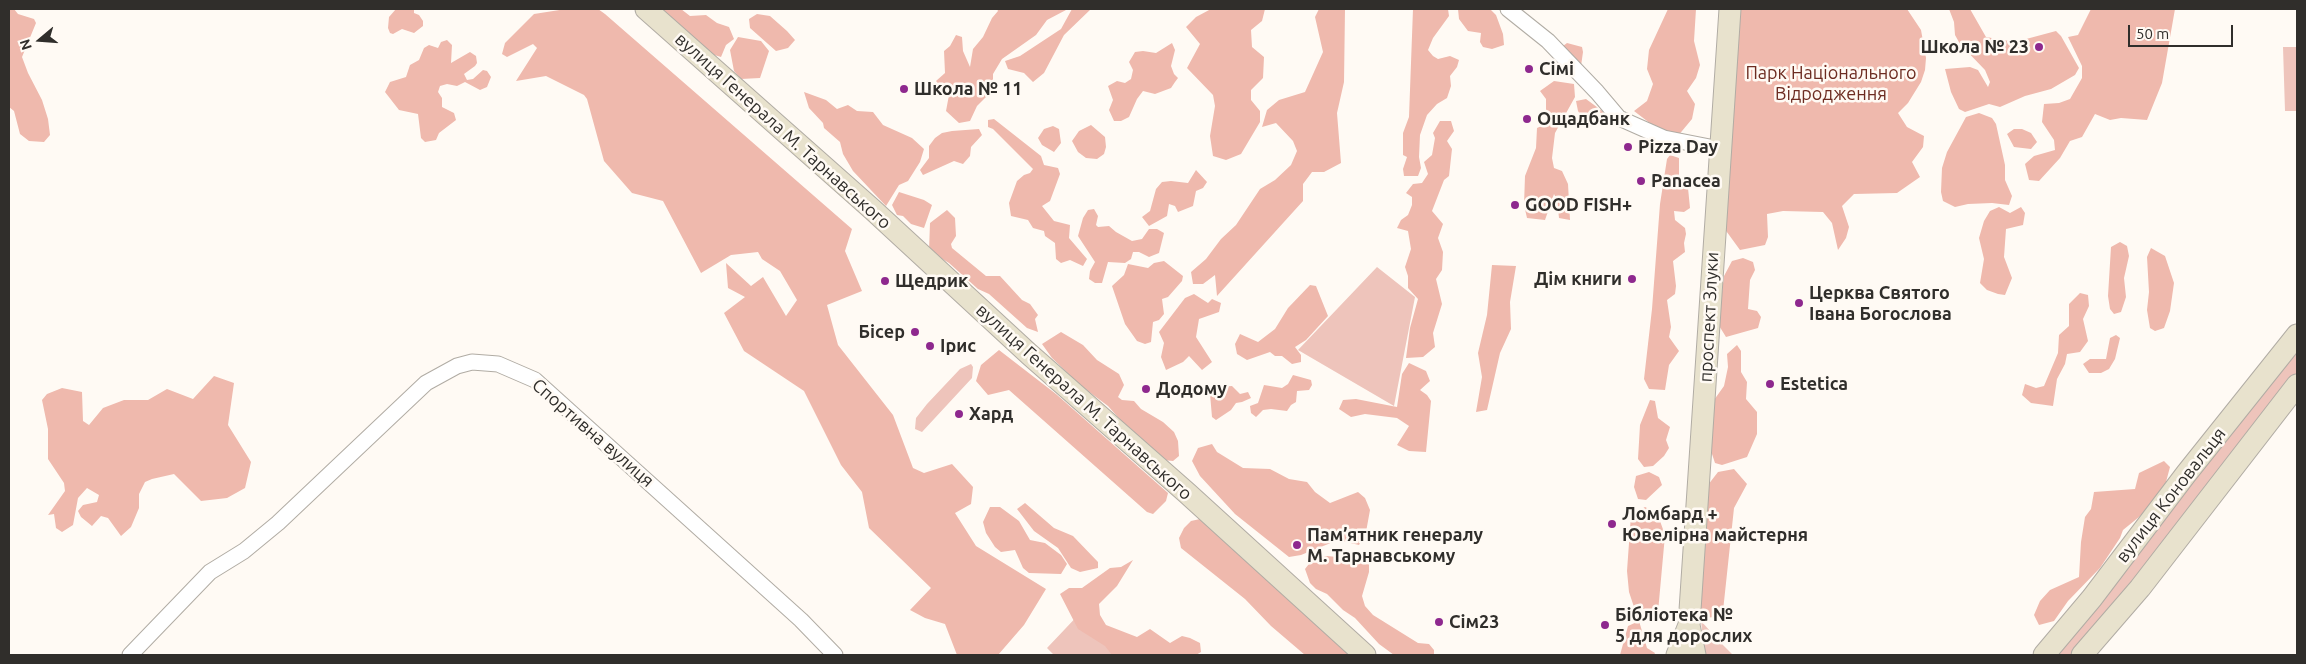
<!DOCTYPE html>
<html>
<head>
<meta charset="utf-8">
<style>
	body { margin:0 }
	#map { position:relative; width:2306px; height:664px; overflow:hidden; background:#fffaf4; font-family:Ubuntu,sans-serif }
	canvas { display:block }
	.frame { position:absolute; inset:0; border:10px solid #302e2b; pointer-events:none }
	.north { position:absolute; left:15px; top:15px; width:50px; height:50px; -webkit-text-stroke:4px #fffaf4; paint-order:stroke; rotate:252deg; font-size:14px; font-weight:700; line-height:20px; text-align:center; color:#302e2b }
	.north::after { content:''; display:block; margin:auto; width:18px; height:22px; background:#302e2b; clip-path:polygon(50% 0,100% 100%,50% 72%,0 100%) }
	.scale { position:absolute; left:2128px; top:25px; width:105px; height:22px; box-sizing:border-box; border:2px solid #302e2b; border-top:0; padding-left:6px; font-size:15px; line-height:18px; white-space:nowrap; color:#302e2b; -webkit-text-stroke:4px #fffaf4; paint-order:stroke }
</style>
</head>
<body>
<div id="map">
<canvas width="2306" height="664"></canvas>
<div class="frame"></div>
<div class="north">N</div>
<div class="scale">50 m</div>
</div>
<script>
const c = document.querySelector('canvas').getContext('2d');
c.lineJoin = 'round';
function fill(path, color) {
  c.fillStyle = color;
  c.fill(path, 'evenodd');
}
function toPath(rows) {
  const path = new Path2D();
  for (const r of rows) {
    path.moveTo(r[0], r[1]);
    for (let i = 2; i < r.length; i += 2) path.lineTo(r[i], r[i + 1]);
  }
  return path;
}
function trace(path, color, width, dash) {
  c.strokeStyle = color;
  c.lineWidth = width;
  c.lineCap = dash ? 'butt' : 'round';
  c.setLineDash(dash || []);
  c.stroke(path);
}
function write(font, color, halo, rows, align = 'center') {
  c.font = font + ' Ubuntu,sans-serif';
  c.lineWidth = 5;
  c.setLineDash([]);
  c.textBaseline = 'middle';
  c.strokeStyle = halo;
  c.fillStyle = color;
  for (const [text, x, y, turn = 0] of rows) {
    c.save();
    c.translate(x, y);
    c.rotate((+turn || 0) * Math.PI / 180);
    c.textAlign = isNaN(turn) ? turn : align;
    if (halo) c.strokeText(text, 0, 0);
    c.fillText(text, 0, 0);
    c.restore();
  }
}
fill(toPath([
	[2283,47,2297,47,2297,111,2285,111],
	[1377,267,1415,297,1394,406,1298,350],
	[2297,343,2297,373,2177,530,2075,651,2070,655,2052,655],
	[971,364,973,367,972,378,922,432,915,429,916,418,927,404,960,369],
	[1083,610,1130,655,1054,655,1047,648],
	[1701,621,1721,643,1733,655,1705,655]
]), '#eec4bb');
fill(toPath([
	[9,9,14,9,18,14,34,19,36,23,22,57,28,73,42,100,48,119,50,135,44,142,29,141,20,134,14,111,9,107],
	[396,9,414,9,414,13,419,15,423,21,423,26,414,33,402,29,393,34,390,33,388,28,389,17],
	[566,9,598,9,605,14,852,229,845,251,862,291,827,305,838,345,893,415,913,468,924,473,952,464,973,487,971,504,955,513,976,546,1046,589,1024,625,998,655,957,655,945,624,925,618,910,610,931,588,869,528,862,492,841,465,804,391,744,351,724,313,745,297,728,288,726,263,751,286,763,277,786,316,797,300,780,271,762,259,758,252,731,255,701,273,663,201,632,193,604,161,587,99,584,95,546,76,516,81,537,48,533,44,507,57,502,54,505,43,534,14],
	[659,9,681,9,690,16,706,15,717,23,729,27,734,39,726,45,721,57,711,54],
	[997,9,1066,10,1047,20,1036,35,1002,59,993,74,993,90,977,106,970,121,959,123,946,111,949,95,936,81,945,73,944,51,950,46,956,35,962,37,963,51,970,67,973,49,983,37,992,18,998,11],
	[1072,9,1091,9,1064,35,1044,73,1033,82,1024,73,1008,69,1005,61,1020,56,1061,29],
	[1211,9,1265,9,1262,21,1251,30,1252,47,1264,57,1263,78,1251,90,1251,100,1260,111,1260,122,1241,154,1226,160,1213,156,1210,136,1215,106,1213,95,1187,68,1200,44,1186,27,1196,17],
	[1319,9,1345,9,1344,82,1337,113,1341,163,1324,172,1312,172,1303,184,1303,201,1217,296,1215,275,1203,284,1193,284,1191,272,1206,259,1221,239,1236,225,1260,189,1275,180,1291,165,1297,151,1293,141,1276,123,1262,127,1267,110,1279,100,1305,92,1323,52,1315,17],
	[1413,9,1448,9,1449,16,1433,38,1428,50,1433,56,1438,59,1450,56,1459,60,1457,67,1450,76,1451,86,1447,98,1437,104,1427,115,1420,135,1419,157,1421,168,1418,176,1404,176,1403,169,1407,157,1403,155,1403,133,1409,117],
	[1458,9,1490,9,1496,15,1503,34,1504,45,1492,49,1483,47,1480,42,1481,33,1468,31,1459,19],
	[1668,9,1696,9,1694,41,1700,65,1696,78,1687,91,1695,104,1692,119,1677,137,1651,124,1634,111,1647,101,1653,84,1647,69,1649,50],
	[1730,9,1907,9,1921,30,1926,58,1925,70,1921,82,1908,103,1898,113,1907,127,1924,136,1923,147,1912,162,1920,177,1897,193,1854,194,1842,206,1849,227,1846,238,1838,250,1832,223,1823,212,1783,211,1767,214,1768,237,1765,245,1740,250,1724,228],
	[1949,9,1970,9,1986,37,2015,42,2056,31,2061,36,2079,68,2075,75,2051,89,2025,96,2000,107,1989,104,1965,112,1959,109,1951,92,1945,69,1970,67,1978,70,1988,87,1990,82,1985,70,1960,44,1955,35,1954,22],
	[2091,9,2175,9,2162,83,2147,120,2121,118,2110,120,2095,114,2082,137,2070,141,2060,158,2039,181,2029,180,2025,164,2034,156,2055,150,2054,140,2042,122,2044,104,2059,103,2070,99,2082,78,2082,66,2068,37,2078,35],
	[757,14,770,16,787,31,795,40,788,48,776,51,750,28,749,19],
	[738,37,761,41,769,51,760,78,741,79,734,71,730,50],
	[447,40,452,45,451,63,470,52,476,56,477,63,475,66,464,74,467,80,473,79,483,70,487,71,491,77,487,87,480,90,465,82,457,86,447,84,440,86,438,92,442,98,442,107,454,113,456,120,439,133,436,140,425,142,421,138,418,114,399,110,385,92,390,82,406,77,410,65,419,60,424,48,429,45,438,48,441,42],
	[1172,43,1175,50,1171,66,1174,74,1178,78,1175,82,1171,88,1155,94,1143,91,1137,99,1129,117,1121,121,1114,121,1109,110,1113,100,1108,86,1117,81,1125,83,1131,79,1133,70,1129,62,1135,52,1143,51,1156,53],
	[1567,43,1582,47,1583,52,1581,66,1574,76,1563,69,1560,58,1559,49],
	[1554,81,1574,84,1575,97,1555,133,1552,158,1554,168,1562,171,1568,184,1570,220,1559,218,1557,200,1554,194,1545,220,1527,218,1524,205,1525,176,1536,148,1537,128,1546,124,1546,99,1540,91],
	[804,92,826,100,837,109,848,105,857,111,873,112,883,125,912,138,924,149,920,162,908,181,899,185,886,206,853,171,843,154,840,142,824,128,823,123,809,108],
	[1586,99,1605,113,1600,125,1584,121,1578,111,1576,101],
	[1979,113,1992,118,1996,124,2005,165,2005,180,2012,196,2009,205,1992,203,1968,204,1955,207,1943,201,1941,192,1942,168,1947,152,1966,117],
	[994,119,1041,156,1044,165,1058,168,1060,174,1050,201,1042,206,1054,221,1070,225,1069,238,1087,259,1083,266,1070,260,1061,263,1056,259,1055,243,1045,236,1044,231,1033,228,1028,220,1011,216,1009,203,1017,181,1024,175,1030,173,1033,169,993,129,988,127,988,120],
	[1440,121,1451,121,1454,131,1447,141,1452,149,1449,176,1444,180,1432,211,1443,224,1438,238,1443,252,1442,270,1436,279,1442,304,1433,333,1435,347,1423,357,1406,358,1410,328,1418,299,1408,288,1408,276,1405,267,1411,249,1408,231,1397,228,1401,220,1408,215,1412,205,1412,197,1406,193,1413,184,1422,183,1428,174,1424,162,1432,155,1435,138,1433,133],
	[1091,125,1105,137,1106,147,1104,154,1097,159,1086,158,1078,152,1072,141,1079,131],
	[1053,126,1059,129,1061,143,1054,152,1042,145,1038,138,1044,129],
	[979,129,982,135,971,147,970,156,963,164,954,161,923,175,920,170,929,158,929,146,935,138,942,133,952,131],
	[2014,129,2022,129,2031,133,2037,142,2031,149,2014,147,2007,134],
	[1670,155,1679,158,1679,178,1687,178,1690,208,1684,212,1674,211,1675,220,1685,228,1686,234,1684,243,1685,252,1673,261,1676,286,1675,294,1667,300,1671,327,1669,337,1679,351,1669,365,1665,390,1649,389,1644,379,1652,309,1660,204,1667,159],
	[1196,170,1207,182,1203,188,1196,191,1193,206,1178,212,1175,206,1169,204,1167,216,1149,226,1142,217,1150,211,1156,189,1162,182,1171,181,1188,183],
	[899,192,924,200,932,205,924,228,911,224,903,216,897,215,892,205],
	[1999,207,2010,213,2021,207,2025,213,2023,225,2006,229,2004,257,2012,278,2005,295,1998,294,1987,290,1980,283,1984,259,1979,238,1984,221,1990,211],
	[1094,209,1098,216,1096,225,1098,227,1109,226,1116,232,1132,241,1142,239,1149,229,1157,229,1164,233,1159,253,1149,257,1139,252,1133,252,1131,259,1125,263,1108,262,1102,283,1095,283,1089,279,1090,271,1095,262,1078,236,1083,218,1088,210],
	[947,210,955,218,956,236,951,244,952,248,986,276,1000,276,1022,300,1030,304,1038,315,1035,319,1038,332,1027,328,989,294,978,289,949,263,929,251,930,223],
	[2120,242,2127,246,2129,256,2124,278,2126,297,2121,312,2114,314,2110,309,2108,296,2111,247],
	[2151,248,2165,256,2174,283,2170,311,2164,328,2155,331,2150,328,2147,310,2149,292,2147,257],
	[1743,258,1753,262,1755,270,1750,280,1748,309,1757,311,1761,317,1758,328,1726,337,1718,324,1724,276,1732,261],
	[1164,261,1183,276,1182,281,1168,297,1162,299,1164,314,1159,320,1153,322,1151,342,1145,344,1137,341,1125,324,1112,286,1124,275,1128,264,1148,268,1154,263],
	[1492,265,1516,266,1510,302,1511,329,1500,353,1487,410,1476,412,1482,377,1478,353,1487,315],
	[1310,285,1316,286,1328,316,1306,340,1295,347,1301,355,1301,362,1292,364,1282,356,1275,356,1270,352,1247,360,1237,354,1235,344,1240,334,1258,342,1275,329,1288,308],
	[2080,293,2088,295,2089,306,2083,319,2088,341,2080,352,2067,354,2065,364,2057,379,2053,406,2031,403,2022,395,2025,384,2036,388,2044,386,2058,353,2059,335,2069,326,2069,304],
	[1194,294,1208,303,1212,299,1221,303,1219,312,1199,319,1196,337,1212,362,1202,370,1189,356,1183,362,1166,370,1161,357,1164,343,1159,332,1185,298],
	[1061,332,1083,345,1097,360,1119,374,1124,385,1118,397,1122,400,1134,401,1141,409,1163,422,1174,432,1178,441,1179,456,1173,461,1163,460,1140,442,1108,406,1080,385,1052,358,1042,344],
	[2116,335,2120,338,2115,359,2109,369,2101,373,2089,373,2083,364,2090,359,2106,359,2110,338],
	[1737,345,1741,351,1741,372,1747,382,1746,399,1757,412,1757,434,1747,457,1722,465,1715,463,1708,442,1709,407,1724,386,1728,367,1727,354],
	[999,350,1056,394,1168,493,1166,501,1153,514,1147,512,1009,390,988,395,976,381,981,365],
	[1409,363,1426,371,1430,381,1420,390,1427,395,1431,401,1426,452,1409,451,1397,445,1409,426,1397,418,1365,414,1351,417,1339,409,1343,400,1356,399,1397,407,1402,374],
	[1293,375,1311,380,1312,385,1309,390,1297,391,1296,402,1291,405,1287,411,1271,409,1263,410,1256,417,1251,413,1250,406,1258,403,1264,385,1282,388,1288,384],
	[214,376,234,383,228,425,251,462,245,488,227,498,201,501,174,474,152,479,145,482,139,494,139,508,131,527,121,536,108,518,101,516,92,526,81,517,78,511,83,505,97,502,99,495,87,488,78,498,73,525,62,532,56,528,54,514,48,515,65,491,64,483,48,459,48,429,42,400,47,394,62,388,82,392,83,421,89,425,103,408,124,400,148,400,167,389,193,399],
	[1232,386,1240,394,1248,392,1251,398,1242,402,1236,403,1231,410,1216,420,1212,417,1210,394,1218,387],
	[1650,400,1655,401,1658,418,1670,427,1666,440,1669,448,1664,456,1653,466,1644,467,1638,459,1640,425],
	[1212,444,1217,452,1243,468,1270,469,1289,479,1307,482,1315,492,1330,503,1358,492,1365,498,1370,510,1366,532,1359,545,1338,540,1301,555,1289,557,1235,514,1200,476,1192,461,1198,448],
	[2164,461,2170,467,2166,482,2155,500,2139,517,2123,530,2120,538,2100,568,2068,601,2054,621,2039,625,2034,615,2040,601,2050,590,2079,577,2081,542,2085,517,2091,509,2094,492,2135,489,2139,473],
	[1734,469,1747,484,1734,508,1723,611,1715,617,1703,618,1695,610,1701,494,1718,472],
	[1649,472,1659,477,1662,485,1646,500,1638,499,1634,487,1636,476],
	[1025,503,1054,528,1073,536,1098,562,1098,568,1080,572,1071,568,1058,548,1034,531,1017,509],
	[990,507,1000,507,1019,521,1030,540,1045,543,1061,555,1067,564,1061,574,1029,573,1023,568,1015,550,1001,552,995,547,986,533,983,522],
	[1645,507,1651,510,1660,521,1665,535,1658,612,1634,607,1629,592,1627,571,1631,515],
	[1200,519,1340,640,1348,655,1305,655,1271,626,1245,599,1181,548,1179,538,1184,528,1191,521],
	[1327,556,1357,559,1369,563,1369,572,1362,596,1365,606,1373,615,1418,643,1429,644,1434,650,1434,655,1394,655,1379,644,1355,618,1343,610,1327,594,1316,589,1310,583,1305,569,1312,560],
	[1133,560,1117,586,1099,604,1100,615,1106,625,1137,637,1150,629,1170,643,1182,636,1190,638,1200,643,1201,652,1196,655,1112,655,1105,646,1078,629,1060,594,1069,588,1082,588,1110,568,1121,567],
	[1639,621,1647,648,1655,653,1654,655,1620,655,1628,626]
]), '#efb9ad');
const street = toPath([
	[1508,9,1548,41,1597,92,1619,118,1664,138,1720,149],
	[130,655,210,572,244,551,278,523,426,383,457,366,472,362,498,364,535,380,801,620,835,655]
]);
const secondary = toPath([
	[646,9,873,210,1029,354,1187,493,1365,655],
	[1677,655,1689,625],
	[1695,655,1689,625,1730,9],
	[2044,655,2092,598,2186,474,2297,335],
	[2082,655,2140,588,2297,385]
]);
trace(street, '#b1aca4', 17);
trace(secondary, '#b1aca4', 23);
trace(street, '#fff', 15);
trace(secondary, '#e8e2cd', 21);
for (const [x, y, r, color] of [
	[2039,47,5,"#8e288e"],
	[1529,69,5,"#8e288e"],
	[904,89,5,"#8e288e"],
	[1527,119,5,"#8e288e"],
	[1628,147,5,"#8e288e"],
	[1641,181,5,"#8e288e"],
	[1515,205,5,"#8e288e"],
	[1632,279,5,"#8e288e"],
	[885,281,5,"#8e288e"],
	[1799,303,5,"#8e288e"],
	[915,332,5,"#8e288e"],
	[930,346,5,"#8e288e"],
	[1770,384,5,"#8e288e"],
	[1146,389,5,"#8e288e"],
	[959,414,5,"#8e288e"],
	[1612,524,5,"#8e288e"],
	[1297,545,5,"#8e288e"],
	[1439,622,5,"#8e288e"],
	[1605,625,5,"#8e288e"]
]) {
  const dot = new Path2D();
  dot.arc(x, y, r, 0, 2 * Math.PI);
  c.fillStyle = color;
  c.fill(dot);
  trace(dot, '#fffaf4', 2);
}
write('bold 18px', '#302e2b', '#fffaf4', [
	["Школа № 23",2029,47,"right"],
	["Сімі",1539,69],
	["Школа № 11",914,89],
	["Ощадбанк",1537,119],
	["Pizza Day",1638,147],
	["Panacea",1651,181],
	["GOOD FISH+",1525,205],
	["Дім книги",1622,279,"right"],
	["Щедрик",895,281],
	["Церква Святого",1809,293],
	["Івана Богослова",1809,314],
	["Бісер",905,332,"right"],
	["Ірис",940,346],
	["Estetica",1780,384],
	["Додому",1156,389],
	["Хард",969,414],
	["Ломбард +",1622,514],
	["Ювелірна майстерня",1622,535],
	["Пам’ятник генералу",1307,535],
	["М. Тарнавському",1307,556],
	["Бібліотека №",1615,615],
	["5 для дорослих",1615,636],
	["Сім23",1449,622]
], 'left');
write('18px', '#6d2c21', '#fffaf4', [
	["Парк Національного",1831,73],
	["Відродження",1831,94]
]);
write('18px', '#302e2b', '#fffaf4', [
	["вулиця Генерала М. Тарнавського",783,131,42],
	["проспект Злуки",1709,317,-87],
	["вулиця Генерала М. Тарнавського",1084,402,42],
	["Спортивна вулиця",593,433,41],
	["вулиця Коновальця",2171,495,-52]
]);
</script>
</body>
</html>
